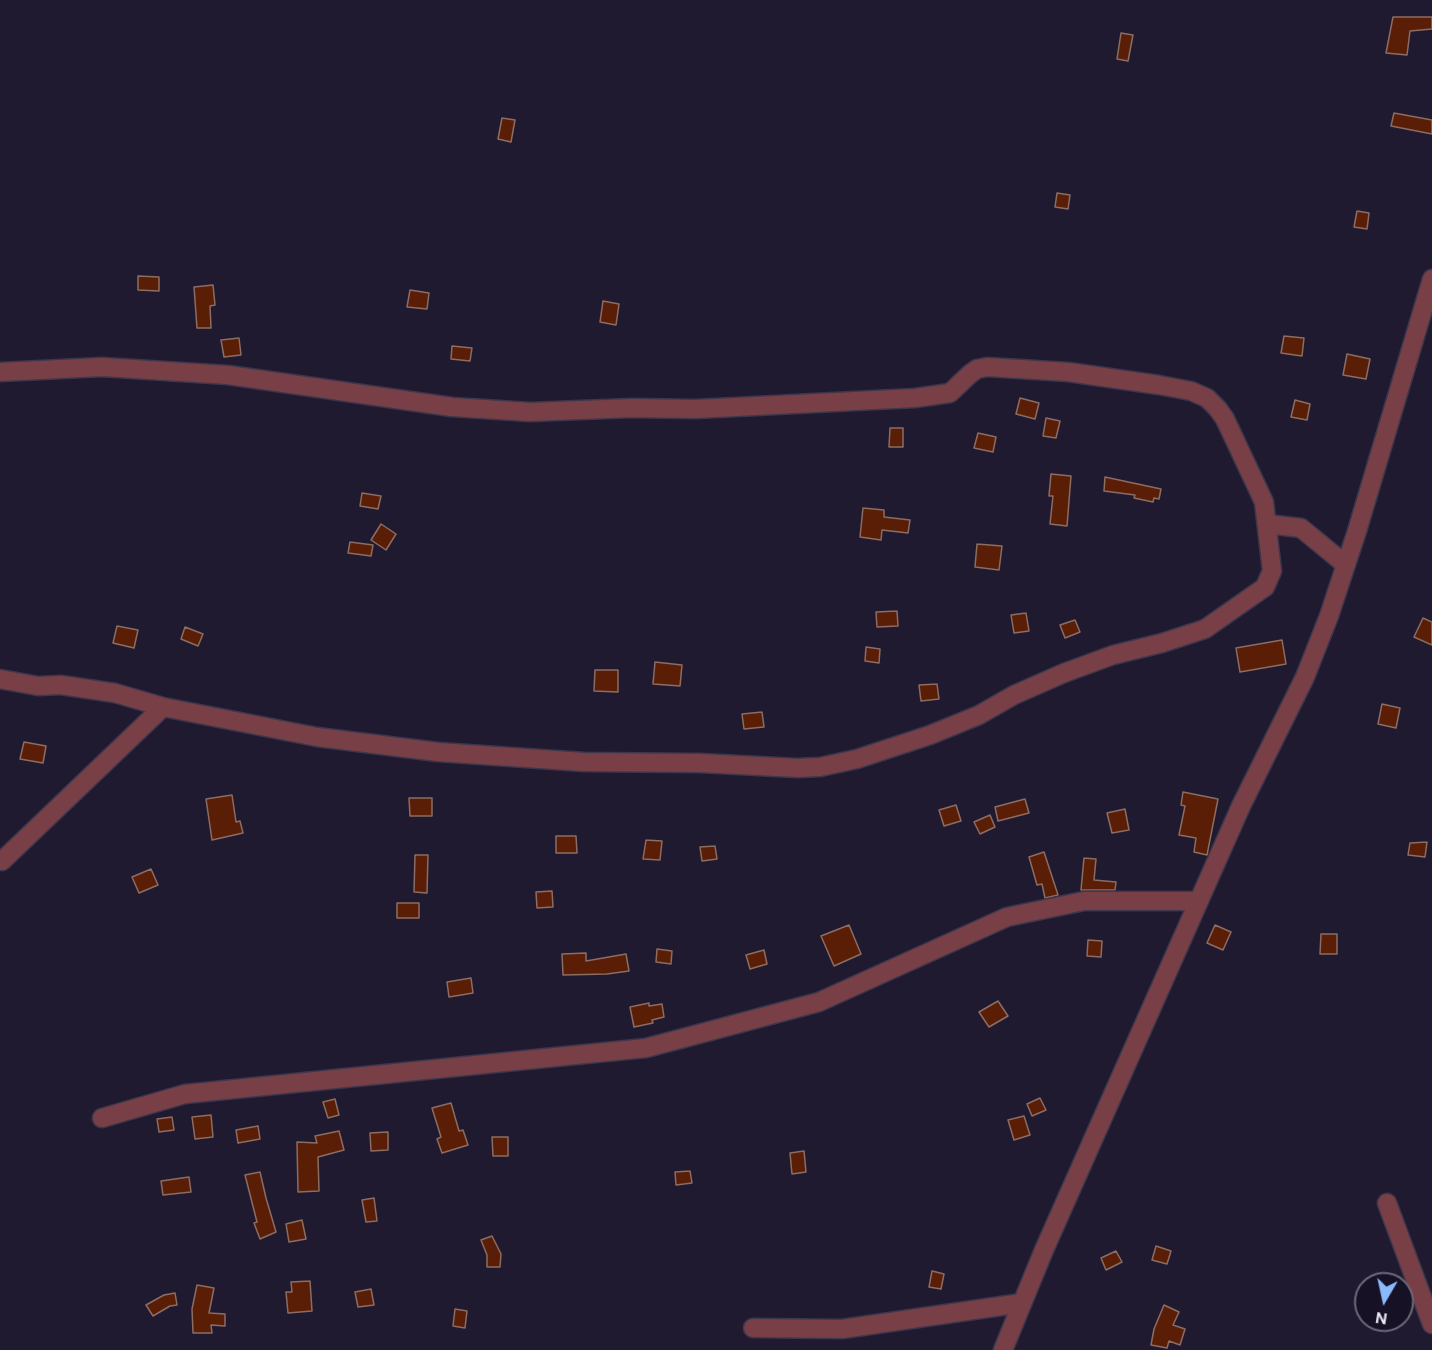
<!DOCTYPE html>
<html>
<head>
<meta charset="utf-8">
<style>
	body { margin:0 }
	#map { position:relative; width:1432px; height:1350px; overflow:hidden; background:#201a30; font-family:"DM Sans",sans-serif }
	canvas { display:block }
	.north { position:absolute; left:1354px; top:1272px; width:60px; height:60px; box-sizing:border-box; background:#171125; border:2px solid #6c6779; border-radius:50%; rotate:189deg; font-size:16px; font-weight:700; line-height:24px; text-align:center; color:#ebe8f7 }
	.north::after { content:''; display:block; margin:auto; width:21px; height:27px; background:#8abafc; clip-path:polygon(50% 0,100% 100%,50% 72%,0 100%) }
</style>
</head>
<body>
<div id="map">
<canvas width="1432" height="1350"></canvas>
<div class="north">N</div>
</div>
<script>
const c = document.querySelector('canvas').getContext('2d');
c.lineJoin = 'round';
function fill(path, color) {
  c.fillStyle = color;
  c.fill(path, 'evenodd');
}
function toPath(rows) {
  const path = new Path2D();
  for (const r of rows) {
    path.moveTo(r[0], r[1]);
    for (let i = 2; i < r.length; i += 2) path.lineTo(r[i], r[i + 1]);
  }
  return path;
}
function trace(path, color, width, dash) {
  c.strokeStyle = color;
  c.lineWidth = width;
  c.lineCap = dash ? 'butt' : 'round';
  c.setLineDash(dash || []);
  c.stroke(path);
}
const building = toPath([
	[1393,17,1432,17,1432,29,1410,31,1407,55,1386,53,1393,17],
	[1121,33,1133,35,1128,61,1117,59,1121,33],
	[1394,113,1432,120,1432,134,1391,126,1394,113],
	[502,118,515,120,511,142,498,139,502,118],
	[1057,193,1070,195,1068,209,1055,207,1057,193],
	[1357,211,1369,213,1367,229,1354,227,1357,211],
	[138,276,159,277,159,291,138,290,138,276],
	[213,285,215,305,210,306,211,328,197,328,194,287,213,285],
	[410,290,429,293,427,309,407,307,410,290],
	[603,301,619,304,616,325,600,322,603,301],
	[1284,336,1304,338,1302,356,1281,353,1284,336],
	[239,338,241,355,224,357,221,340,239,338],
	[452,346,472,348,470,361,451,359,452,346],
	[1347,354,1370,359,1366,379,1343,375,1347,354],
	[1020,398,1039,403,1035,419,1016,414,1020,398],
	[1295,400,1310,404,1307,420,1291,417,1295,400],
	[1046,418,1060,421,1056,438,1043,436,1046,418],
	[890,428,903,428,903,447,889,447,890,428],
	[978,433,996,437,993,452,974,448,978,433],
	[1051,474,1071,476,1067,526,1050,524,1053,496,1049,496,1051,474],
	[1105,477,1161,489,1159,499,1154,498,1153,502,1134,498,1135,495,1104,491,1105,477],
	[362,493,381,496,378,509,360,506,362,493],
	[863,508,884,510,884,517,910,520,908,533,882,530,881,540,860,537,863,508],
	[381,524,396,534,386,550,371,540,381,524],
	[350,542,373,545,371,556,348,553,350,542],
	[977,544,1002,546,999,570,975,567,977,544],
	[897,611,898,626,877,627,876,612,897,611],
	[1026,613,1029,631,1014,633,1011,615,1026,613],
	[1423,618,1432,622,1432,645,1414,637,1423,618],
	[1075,620,1080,632,1065,638,1060,625,1075,620],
	[117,626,138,630,134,648,113,643,117,626],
	[185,627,203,634,198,646,181,639,185,627],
	[1282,640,1286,664,1240,672,1236,648,1282,640],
	[866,647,880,649,879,663,865,661,866,647],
	[655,662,682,665,680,686,653,684,655,662],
	[595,670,618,670,618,692,594,691,595,670],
	[937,684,939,699,921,701,919,685,937,684],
	[1382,704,1400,708,1396,728,1378,724,1382,704],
	[762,712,764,727,744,729,742,714,762,712],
	[24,742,46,746,43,763,20,759,24,742],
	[1183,792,1218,799,1207,855,1194,852,1196,838,1179,835,1185,806,1181,805,1183,792],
	[232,795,236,822,240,821,243,833,212,840,206,799,232,795],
	[409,798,432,798,432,816,410,816,409,798],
	[1025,799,1029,813,998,821,995,807,1025,799],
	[956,805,961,821,944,826,939,810,956,805],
	[1125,809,1129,830,1112,833,1107,813,1125,809],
	[990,815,995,827,980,834,974,822,990,815],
	[556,836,576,836,577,853,556,853,556,836],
	[646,840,662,841,660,860,643,859,646,840],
	[1427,842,1425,857,1408,855,1410,843,1427,842],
	[715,846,717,859,702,861,700,847,715,846],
	[1044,852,1058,895,1045,898,1042,884,1037,885,1029,857,1044,852],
	[415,855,428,855,427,893,414,892,415,855],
	[1084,858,1096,859,1094,880,1116,882,1115,890,1081,890,1084,858],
	[151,869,158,885,139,893,132,877,151,869],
	[552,891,553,907,537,908,536,892,552,891],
	[397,903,419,903,419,918,397,918,397,903],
	[849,925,861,954,834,966,821,936,849,925],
	[1215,925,1231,932,1223,950,1207,943,1215,925],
	[1321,934,1337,934,1337,954,1320,954,1321,934],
	[1088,940,1102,941,1101,957,1087,956,1088,940],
	[657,949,672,951,671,964,656,962,657,949],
	[764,950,767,964,750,969,746,955,764,950],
	[586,953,586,961,626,954,629,971,607,974,563,975,562,954,586,953],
	[471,978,473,993,449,997,447,982,471,978],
	[998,1001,1008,1016,989,1027,979,1012,998,1001],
	[649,1003,649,1006,662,1004,664,1017,652,1020,653,1023,634,1027,630,1007,649,1003],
	[1040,1098,1046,1110,1032,1116,1027,1104,1040,1098],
	[335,1099,339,1115,328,1118,323,1102,335,1099],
	[451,1103,459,1131,463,1130,468,1145,442,1153,437,1139,441,1137,432,1108,451,1103],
	[211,1115,213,1137,195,1139,192,1117,211,1115],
	[1024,1116,1030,1135,1014,1140,1008,1120,1024,1116],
	[172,1117,174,1130,159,1132,157,1119,172,1117],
	[258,1126,260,1139,238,1143,236,1130,258,1126],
	[339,1131,344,1150,318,1157,319,1191,298,1192,297,1142,317,1143,315,1136,339,1131],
	[388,1132,388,1150,371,1151,370,1133,388,1132],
	[492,1137,508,1137,508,1156,493,1156,492,1137],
	[804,1151,806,1172,792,1174,790,1153,804,1151],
	[690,1171,692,1183,676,1185,675,1172,690,1171],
	[260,1172,266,1198,276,1232,260,1239,254,1223,257,1222,245,1175,260,1172],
	[189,1177,191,1192,163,1195,161,1181,189,1177],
	[374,1198,377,1221,366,1222,362,1200,374,1198],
	[302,1220,306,1239,289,1242,286,1224,302,1220],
	[492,1236,501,1254,500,1267,487,1267,487,1255,481,1240,492,1236],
	[1156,1246,1171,1251,1167,1264,1152,1260,1156,1246],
	[1116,1251,1122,1262,1106,1270,1101,1258,1116,1251],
	[932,1271,944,1274,941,1289,929,1287,932,1271],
	[310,1281,312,1311,288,1313,286,1292,292,1292,291,1282,310,1281],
	[197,1285,214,1288,209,1313,225,1314,225,1326,211,1325,212,1333,193,1333,192,1309,197,1285],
	[371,1289,374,1305,358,1307,355,1292,371,1289],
	[175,1293,177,1305,170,1306,153,1316,146,1305,164,1295,175,1293],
	[1164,1305,1179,1312,1173,1325,1185,1329,1180,1345,1169,1341,1167,1348,1151,1345,1154,1329,1164,1305],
	[455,1309,467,1311,465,1328,453,1326,455,1309]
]);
fill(building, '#5a1d05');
trace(building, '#8b6d63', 1.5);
const minor = toPath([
	[0,372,102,367,228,375,452,407,530,412,632,408,696,409,915,398,950,393,970,374,977,369,987,367,1068,372,1159,385,1191,391,1207,398,1218,409,1225,419,1264,502,1272,571,1265,587,1205,629,1162,643,1113,655,1064,673,1014,695,979,715,930,735,857,759,820,767,797,768,700,763,584,762,438,752,317,737,163,707,115,693,61,685,38,686,0,679],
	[1267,524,1301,528,1346,565],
	[2,861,163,707],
	[102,1118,185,1094,646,1048,819,1002,1007,917,1084,901,1198,901],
	[1387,1203,1432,1324],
	[753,1328,842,1329,1022,1303],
	[1003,1350,1044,1250,1241,806,1305,677,1329,616,1357,531,1432,279]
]);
trace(minor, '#3c374c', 21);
trace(minor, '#793f46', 18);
</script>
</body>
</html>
